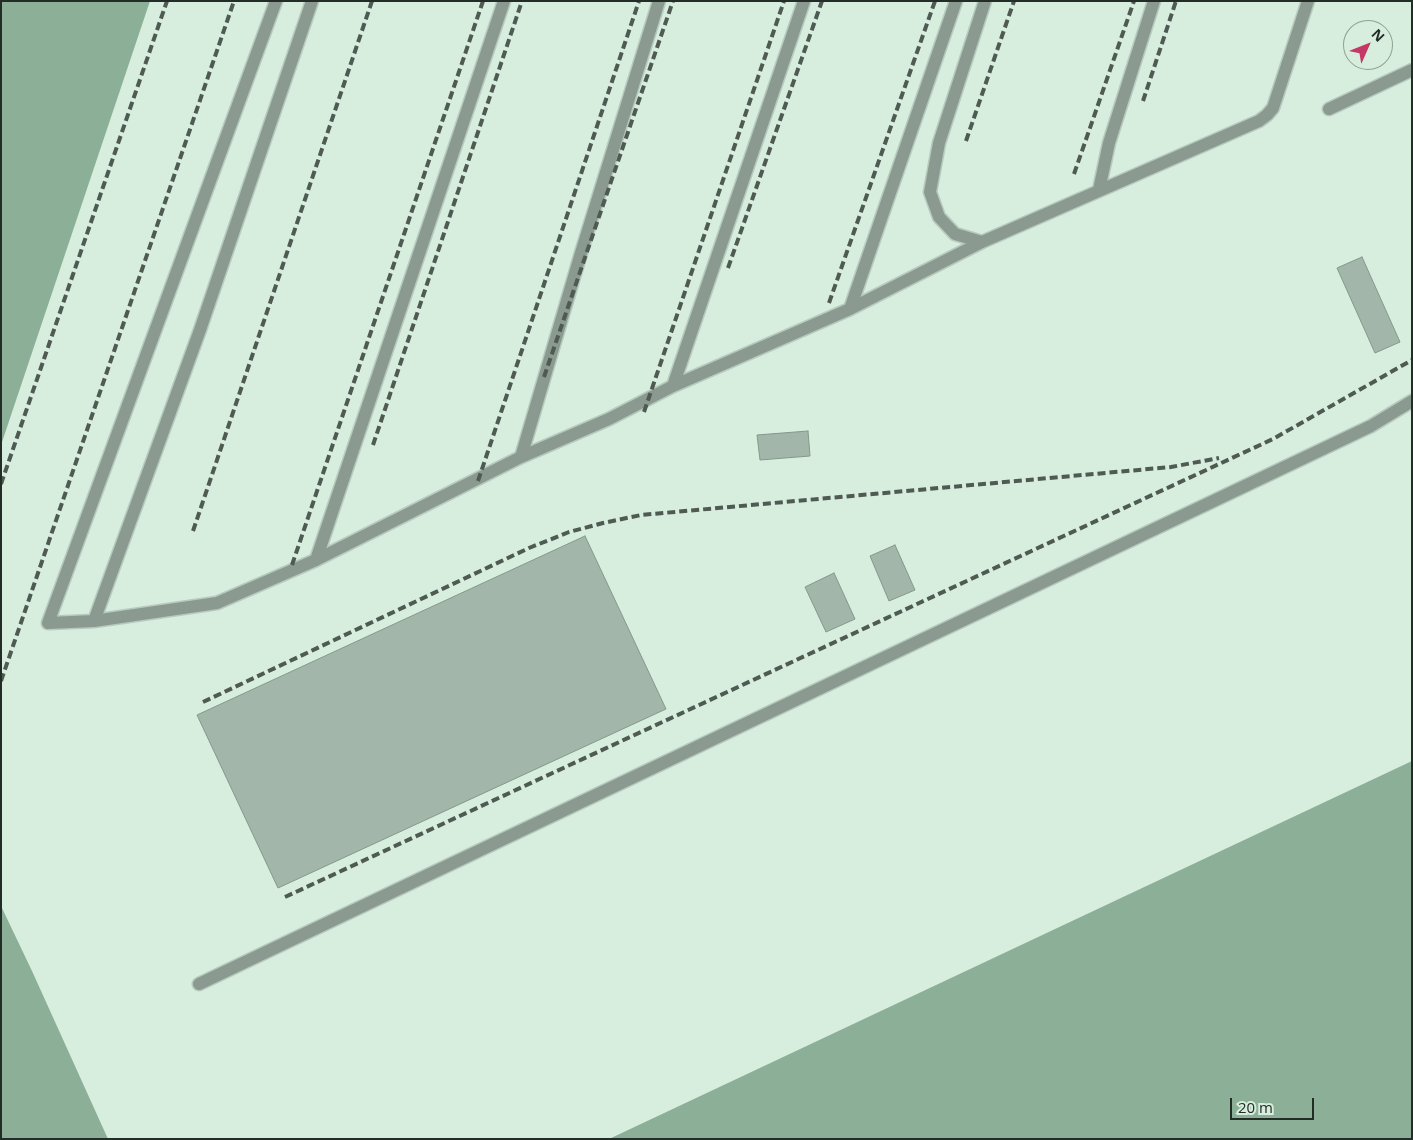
<!DOCTYPE html>
<html>
<head>
<meta charset="utf-8">
<style>
	body { margin:0 }
	#map { position:relative; width:1413px; height:1140px; overflow:hidden; background:#d7edde; font-family:"Open Sans",sans-serif }
	canvas { display:block }
	.frame { position:absolute; inset:0; border:2px solid #232c26; pointer-events:none }
	.north { position:absolute; left:1343px; top:20px; width:50px; height:50px; box-sizing:border-box; background:#d7edde; border:1px solid #8fa094; border-radius:50%; rotate:46deg; font-size:14px; font-weight:700; line-height:20px; text-align:center; color:#232c26 }
	.north::after { content:''; display:block; margin:auto; width:18px; height:22px; background:#c53765; clip-path:polygon(50% 0,100% 100%,50% 72%,0 100%) }
	.scale { position:absolute; left:1230px; top:1098px; width:84px; height:22px; box-sizing:border-box; border:2px solid #232c26; border-top:0; padding-left:6px; font-size:15px; line-height:18px; white-space:nowrap; color:#232c26; -webkit-text-stroke:4px #d7edde; paint-order:stroke }
</style>
</head>
<body>
<div id="map">
<canvas width="1413" height="1140"></canvas>
<div class="frame"></div>
<div class="north">N</div>
<div class="scale">20 m</div>
</div>
<script>
const c = document.querySelector('canvas').getContext('2d');
c.lineJoin = 'round';
function fill(path, color) {
  c.fillStyle = color;
  c.fill(path, 'evenodd');
}
function toPath(rows) {
  const path = new Path2D();
  for (const r of rows) {
    path.moveTo(r[0], r[1]);
    for (let i = 2; i < r.length; i += 2) path.lineTo(r[i], r[i + 1]);
  }
  return path;
}
function trace(path, color, width, dash) {
  c.strokeStyle = color;
  c.lineWidth = width;
  c.lineCap = dash ? 'butt' : 'round';
  c.setLineDash(dash || []);
  c.stroke(path);
}
fill(toPath([
	[1,1,150,1,1,445],
	[1412,761,1412,1139,609,1139],
	[1,906,32,971,108,1139,1,1139]
]), '#8baf97');
const building = toPath([
	[1362,257,1400,342,1375,353,1337,268,1362,257],
	[808,431,810,456,760,460,757,435,808,431],
	[585,536,666,709,278,888,197,715,585,536],
	[895,545,915,590,889,601,870,556,895,545],
	[834,573,855,619,826,632,805,587,834,573]
]);
fill(building, '#a2b7a9');
trace(building, '#84988a', 1);
const minor = toPath([
	[276,1,48,623,94,621,217,603,316,560,521,457,609,419,673,386,850,309,982,242,1259,121,1267,115,1273,108,1308,1],
	[1329,109,1412,70],
	[1099,190,1109,143,1154,1],
	[982,242,955,234,939,217,930,192,939,143,985,1],
	[850,309,956,1],
	[673,386,804,1],
	[521,457,581,253,659,1],
	[316,560,504,1],
	[94,621,200,330,312,1],
	[199,984,1371,426,1412,401]
]);
trace(minor, '#b7cabd', 15);
trace(minor, '#8b9a90', 12);
trace(toPath([
	[1143,101,1176,1],
	[966,141,1014,1],
	[1074,174,1134,1],
	[728,268,822,1],
	[829,303,935,1],
	[544,377,673,1],
	[644,412,784,1],
	[373,445,522,1],
	[478,481,639,1],
	[1,484,167,1],
	[193,531,372,1],
	[292,565,483,1],
	[1,681,234,1],
	[203,702,529,548,569,532,603,523,641,515,1171,467,1219,458],
	[285,897,1273,439,1412,360]
]), '#4e5a52', 4, [8, 4]);
</script>
</body>
</html>
